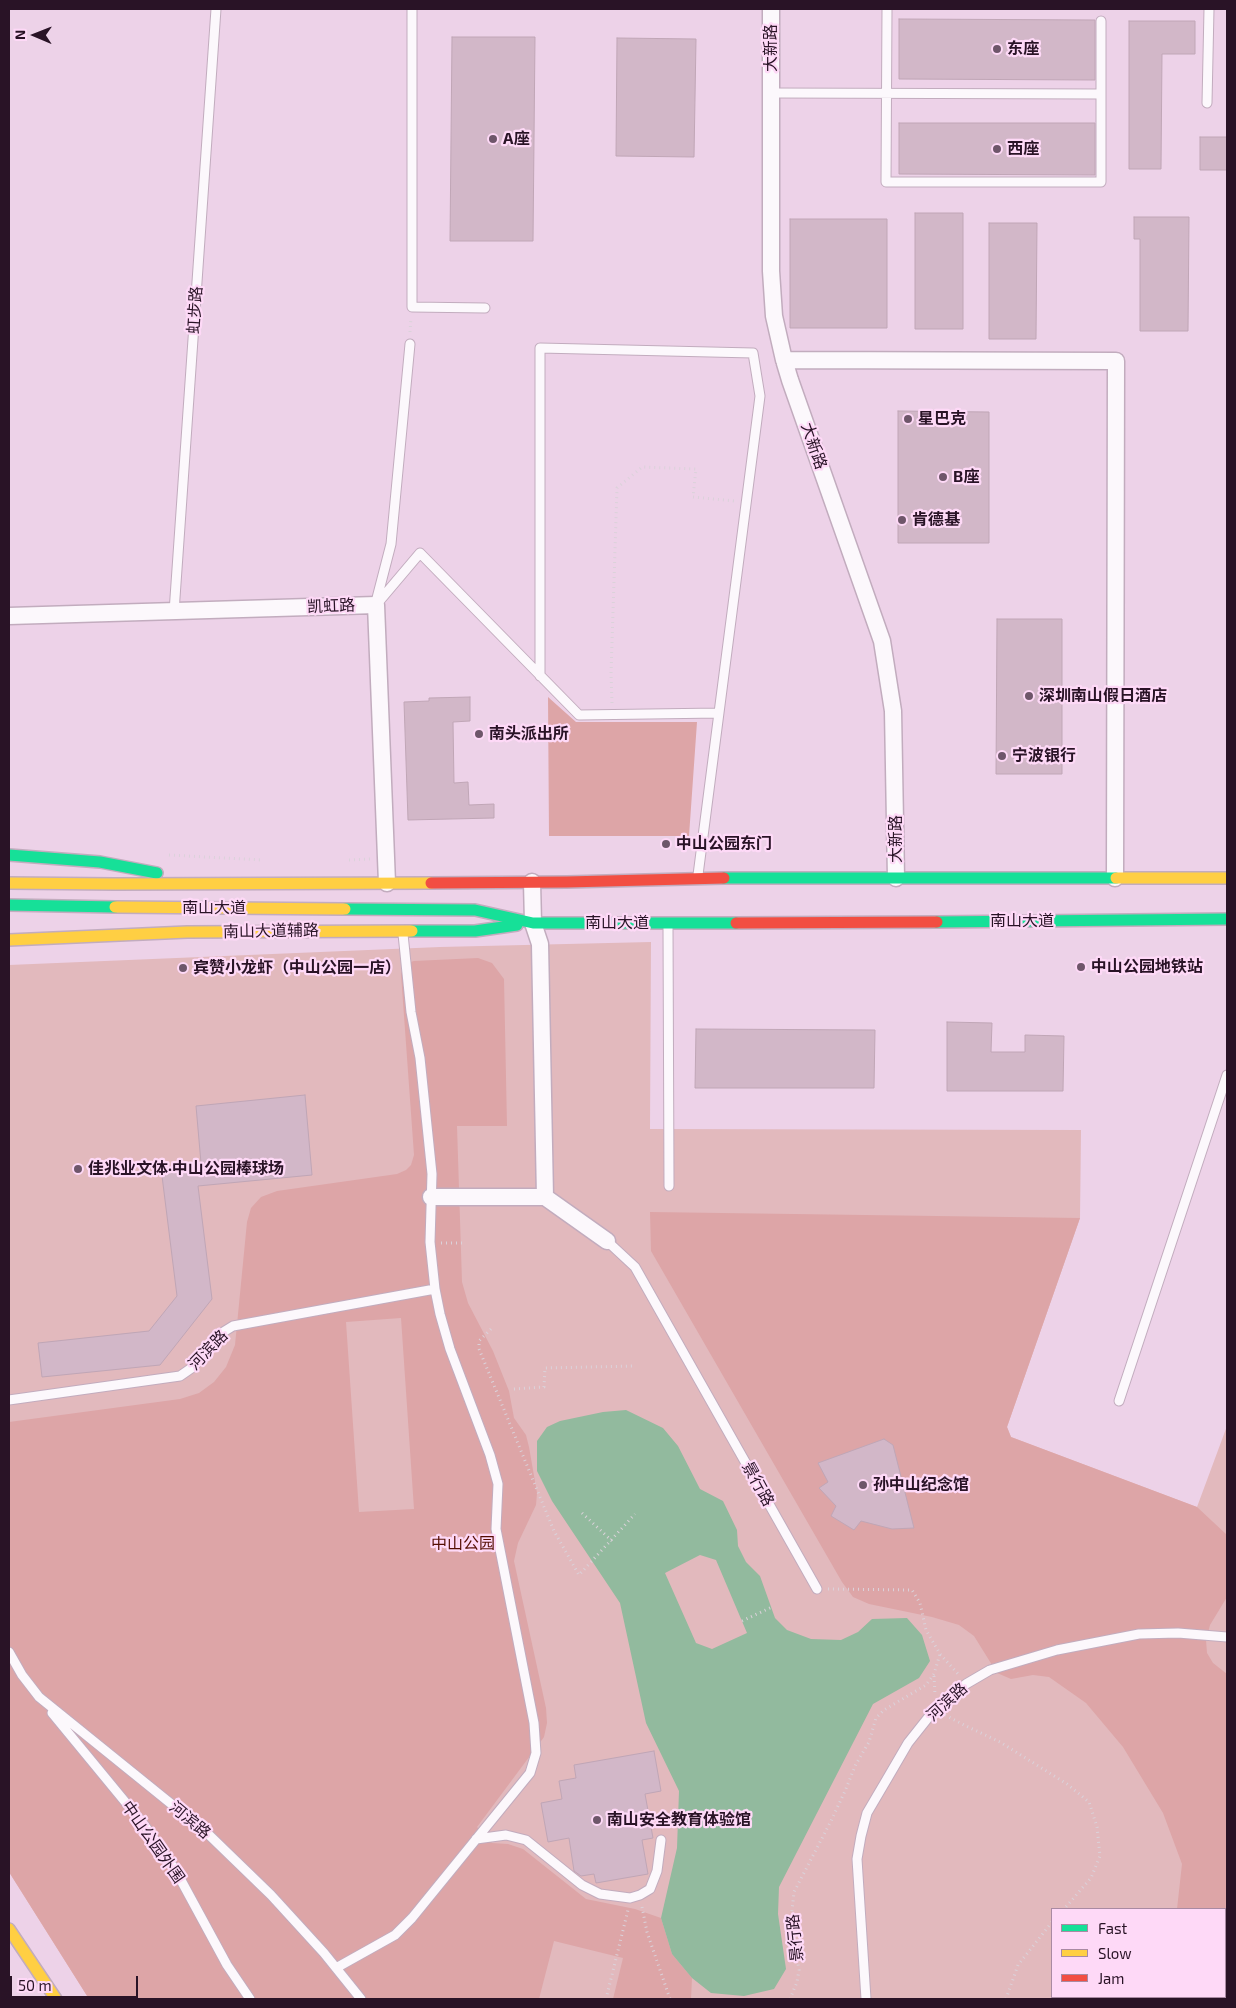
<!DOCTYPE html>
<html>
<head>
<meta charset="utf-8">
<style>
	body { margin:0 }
	#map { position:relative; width:1236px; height:2008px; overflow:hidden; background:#edd2e8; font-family:"Exo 2",sans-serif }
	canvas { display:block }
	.frame { position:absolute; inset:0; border:10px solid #291326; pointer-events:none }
	.legend { position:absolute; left:1051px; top:1908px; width:175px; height:90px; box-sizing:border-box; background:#fed9f7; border:1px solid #a98aa3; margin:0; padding:6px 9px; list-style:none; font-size:15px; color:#291326 }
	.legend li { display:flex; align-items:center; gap:10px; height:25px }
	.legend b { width:25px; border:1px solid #a98aa3 }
	.north { position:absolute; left:10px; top:10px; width:50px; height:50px; -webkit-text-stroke:4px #fed9f7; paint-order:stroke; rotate:271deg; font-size:14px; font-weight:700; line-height:20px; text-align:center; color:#291326 }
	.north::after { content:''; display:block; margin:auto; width:18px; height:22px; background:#291326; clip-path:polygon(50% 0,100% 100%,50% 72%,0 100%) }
	.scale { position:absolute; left:10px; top:1976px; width:128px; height:22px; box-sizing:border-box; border:2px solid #291326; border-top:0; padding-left:6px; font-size:15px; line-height:18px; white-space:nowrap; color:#291326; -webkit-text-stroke:4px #fed9f7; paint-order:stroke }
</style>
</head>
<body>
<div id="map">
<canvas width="1236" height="2008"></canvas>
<div class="frame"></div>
<ul class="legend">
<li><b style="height:6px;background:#16e098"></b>Fast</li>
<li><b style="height:6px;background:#ffcf43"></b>Slow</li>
<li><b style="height:6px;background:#f24e42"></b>Jam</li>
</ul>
<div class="north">N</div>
<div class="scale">50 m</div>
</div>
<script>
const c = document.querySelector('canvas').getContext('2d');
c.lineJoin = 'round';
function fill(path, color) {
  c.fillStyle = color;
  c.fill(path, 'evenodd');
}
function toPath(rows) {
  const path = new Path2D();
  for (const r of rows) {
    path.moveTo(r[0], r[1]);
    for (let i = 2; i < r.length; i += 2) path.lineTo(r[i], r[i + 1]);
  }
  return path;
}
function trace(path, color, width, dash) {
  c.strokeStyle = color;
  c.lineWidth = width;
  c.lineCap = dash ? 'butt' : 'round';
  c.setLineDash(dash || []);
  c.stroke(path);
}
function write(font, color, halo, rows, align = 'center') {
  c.font = font + ' "Exo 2","Noto Sans SC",sans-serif';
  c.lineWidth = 4.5;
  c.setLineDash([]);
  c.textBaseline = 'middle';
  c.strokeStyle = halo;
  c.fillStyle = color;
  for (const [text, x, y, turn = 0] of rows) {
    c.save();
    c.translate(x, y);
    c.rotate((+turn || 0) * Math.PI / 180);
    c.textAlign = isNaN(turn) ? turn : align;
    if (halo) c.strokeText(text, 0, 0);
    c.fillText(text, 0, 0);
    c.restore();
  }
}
fill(toPath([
	[651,942,650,1129,1081,1130,1080,1218,1007,1427,1011,1437,1197,1507,1227,1426,1227,1999,89,1999,9,1872,9,965,440,947],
	[1052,1909,1225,1909,1225,1997,1052,1997]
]), '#e2b9bd');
fill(toPath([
	[548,697,576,722,697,722,689,836,549,836],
	[478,958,492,963,504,979,507,1126,457,1126,462,1282,468,1303,493,1351,509,1391,514,1418,526,1435,529,1447,537,1493,536,1505,518,1543,514,1561,546,1708,547,1723,544,1737,477,1827,492,1843,508,1844,523,1849,586,1899,635,1909,661,1918,672,1954,692,1978,691,1999,613,1999,623,1958,554,1941,539,1999,89,1999,9,1872,9,1422,180,1399,199,1393,214,1382,226,1367,235,1345,247,1222,251,1208,261,1197,277,1191,397,1174,406,1170,411,1165,414,1155,401,974,403,968,407,963,414,961],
	[401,1318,414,1509,359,1512,346,1322],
	[650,1212,1080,1218,1007,1427,1011,1437,1197,1507,1227,1535,1227,1597,1210,1625,1206,1640,1207,1653,1213,1663,1227,1674,1227,1999,1155,1999,1154,1997,1225,1997,1225,1909,1177,1909,1182,1864,1163,1813,1123,1747,1086,1703,1049,1677,1033,1675,1011,1679,997,1673,974,1636,959,1625,932,1617,869,1604,853,1597,842,1582,651,1251]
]), '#dda5a7');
fill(toPath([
	[626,1410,663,1428,678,1446,700,1489,723,1501,737,1530,738,1546,746,1562,760,1576,775,1618,787,1630,811,1639,841,1640,858,1632,872,1619,907,1618,922,1635,930,1661,919,1678,873,1704,779,1887,778,1914,786,1969,774,1989,744,1996,711,1993,692,1978,672,1954,661,1918,677,1848,679,1791,646,1723,620,1603,552,1501,537,1471,537,1441,547,1427,560,1421,603,1412],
	[700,1555,716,1560,747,1633,712,1649,696,1643,665,1573]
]), '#92ba9e');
const building = toPath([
	[899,19,1095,20,1095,80,899,79,899,19],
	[1129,21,1195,21,1195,54,1162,54,1161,169,1129,169,1129,21],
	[452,37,535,37,533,241,450,241,452,37],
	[617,38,696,39,694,157,616,156,617,38],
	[899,123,1095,123,1095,175,899,174,899,123],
	[1200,137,1227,137,1227,170,1200,170,1200,137],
	[915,213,963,213,963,329,915,329,915,213],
	[1134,217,1189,217,1188,331,1140,331,1140,239,1134,239,1134,217],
	[790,219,887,219,887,328,790,328,790,219],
	[989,223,1037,223,1036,339,989,339,989,223],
	[898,411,989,412,989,543,898,543,898,411],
	[997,619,1062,619,1062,774,996,774,997,619],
	[470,697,470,721,453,722,454,783,468,782,469,805,494,804,494,818,408,820,404,702,429,701,429,698,470,697],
	[947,1022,992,1023,991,1052,1025,1052,1025,1035,1064,1036,1063,1091,947,1091,947,1022],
	[696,1029,875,1030,874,1088,695,1088,696,1029],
	[305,1095,312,1175,198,1186,212,1299,160,1365,42,1377,38,1343,149,1331,177,1296,161,1168,201,1163,196,1106,305,1095],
	[884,1439,893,1445,914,1528,892,1529,861,1521,854,1530,831,1516,836,1506,819,1488,828,1482,818,1463,884,1439],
	[654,1751,661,1791,645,1794,653,1838,642,1840,648,1874,596,1883,594,1874,581,1876,574,1871,569,1838,548,1842,541,1803,562,1799,559,1781,576,1778,574,1765,654,1751]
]);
fill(building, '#d2b7c8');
trace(building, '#c0a6b6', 1);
const lane = toPath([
	[412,9,412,307,485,308],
	[887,9,886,182,1101,182,1101,21],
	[771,93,1101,94],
	[1207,103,1209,9],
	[376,602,391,544,410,344],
	[376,605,420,553,579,715,719,713],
	[174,612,216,9],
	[540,676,540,348,753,353,760,396,698,875],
	[668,926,669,1186],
	[607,1241,635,1267,817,1589],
	[9,1400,180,1376,193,1367,220,1334,233,1326,435,1289],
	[1119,1401,1227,1075],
	[9,1652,22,1675,39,1697,206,1832,271,1895,324,1953,361,1999],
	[52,1713,145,1826,176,1871,227,1965,250,1999],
	[476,1839,506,1835,526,1840,582,1885,600,1894,630,1898,640,1895,650,1889,657,1871,661,1840],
	[336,1968,395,1935,412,1918,530,1773,536,1753,534,1723,496,1529,498,1484,490,1455,450,1349,440,1314,435,1289,430,1242,432,1174,420,1058,411,1012,403,934],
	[866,1999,857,1859,861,1836,867,1813,887,1779,908,1743,935,1709,966,1684,990,1670,1057,1650,1139,1634,1178,1633,1227,1637]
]);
const street = toPath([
	[771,9,771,271,774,316,784,360,790,380,882,641,893,711,896,878],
	[784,360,1116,361,1115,878],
	[9,616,376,605,387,883],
	[532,882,533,923,540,944,545,1197],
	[431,1197,545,1197,607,1241]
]);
const fast = toPath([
	[9,855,100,862,157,873],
	[724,878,1116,878],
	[9,905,115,907],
	[345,909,475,910,533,923,736,923],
	[937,922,1227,919],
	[412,931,475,931,517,925]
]);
const slow = toPath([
	[1116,878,1227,878],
	[9,883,115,884],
	[115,884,431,883],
	[115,907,345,909],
	[9,940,187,932,412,931],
	[9,1929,56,1999]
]);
const jam = toPath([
	[431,883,567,882,724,878],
	[736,923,937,922]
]);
trace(lane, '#c2acbe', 11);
trace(street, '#c2acbe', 19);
trace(fast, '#c2acbe', 14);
trace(slow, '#c2acbe', 14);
trace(jam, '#c2acbe', 14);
trace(toPath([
	[410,332,411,318],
	[612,703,611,674,617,488,642,467,696,469,693,497,735,501],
	[169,855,262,860],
	[349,860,370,859],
	[441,1243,464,1243],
	[491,1329,479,1341,479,1349,554,1531,579,1575,635,1514],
	[514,1389,544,1387,545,1368,635,1366],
	[582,1513,612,1541],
	[828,1589,912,1590,920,1603,926,1630,940,1654,959,1675],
	[742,1621,772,1607],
	[934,1676,935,1694],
	[945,1715,964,1725,1000,1742,1067,1784,1089,1802,1097,1827,1100,1856,1091,1878,1064,1909],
	[642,1907,647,1932,670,1999],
	[1225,1923,1227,1922],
	[1178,1997,1179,1999],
	[606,1999,628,1910],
	[790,1999,797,1982,799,1970,791,1920,794,1892,831,1821,845,1791,856,1764,869,1742,876,1718,884,1710,926,1685,934,1674,940,1654],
	[1006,1999,1018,1965,1052,1922]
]), '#dbd2da', 3, [1, 4]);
trace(lane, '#fcf8fc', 9);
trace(street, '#fcf8fc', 16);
trace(fast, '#16e098', 11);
trace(slow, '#ffcf43', 11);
trace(jam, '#f24e42', 11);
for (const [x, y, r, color] of [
	[997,49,5,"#6e566a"],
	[493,139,5,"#6e566a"],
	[997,149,5,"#6e566a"],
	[908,419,5,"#6e566a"],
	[943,477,5,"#6e566a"],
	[902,520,5,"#6e566a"],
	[1029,696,5,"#6e566a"],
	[479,734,5,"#6e566a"],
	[1002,756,5,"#6e566a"],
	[666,844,5,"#6e566a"],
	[1081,967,5,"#6e566a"],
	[183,968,5,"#6e566a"],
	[78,1169,5,"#6e566a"],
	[863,1485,5,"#6e566a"],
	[597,1820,5,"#6e566a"]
]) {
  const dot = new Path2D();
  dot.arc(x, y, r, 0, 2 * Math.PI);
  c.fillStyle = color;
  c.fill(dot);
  trace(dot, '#fed9f7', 2);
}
write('16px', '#291326', '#fed9f7', [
	["大新路",771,48,-90],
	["虹步路",195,310,-86],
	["大新路",814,446,71],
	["凯虹路",331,606,-2],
	["大新路",896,839,-90],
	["南山大道",214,908],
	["南山大道",1022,921],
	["南山大道",617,923],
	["南山大道辅路",271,931,-1],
	["河滨路",208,1350,-46],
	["景行路",758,1484,61],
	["河滨路",947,1702,-42],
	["河滨路",190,1820,40],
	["中山公园外围",153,1842,55],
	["景行路",795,1938,-96]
]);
write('bold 16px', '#291326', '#fed9f7', [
	["东座",1007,49],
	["A座",503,139],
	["西座",1007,149],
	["星巴克",918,419],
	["B座",953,477],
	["肯德基",912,520],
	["深圳南山假日酒店",1039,696],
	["南头派出所",489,734],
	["宁波银行",1012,756],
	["中山公园东门",676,844],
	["中山公园地铁站",1091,967],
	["宾赞小龙虾（中山公园一店）",193,968],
	["佳兆业文体·中山公园棒球场",88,1169],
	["孙中山纪念馆",873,1485],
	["南山安全教育体验馆",607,1820]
], 'left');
write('16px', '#550e03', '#fed9f7', [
	["中山公园",463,1544]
]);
</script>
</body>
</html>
